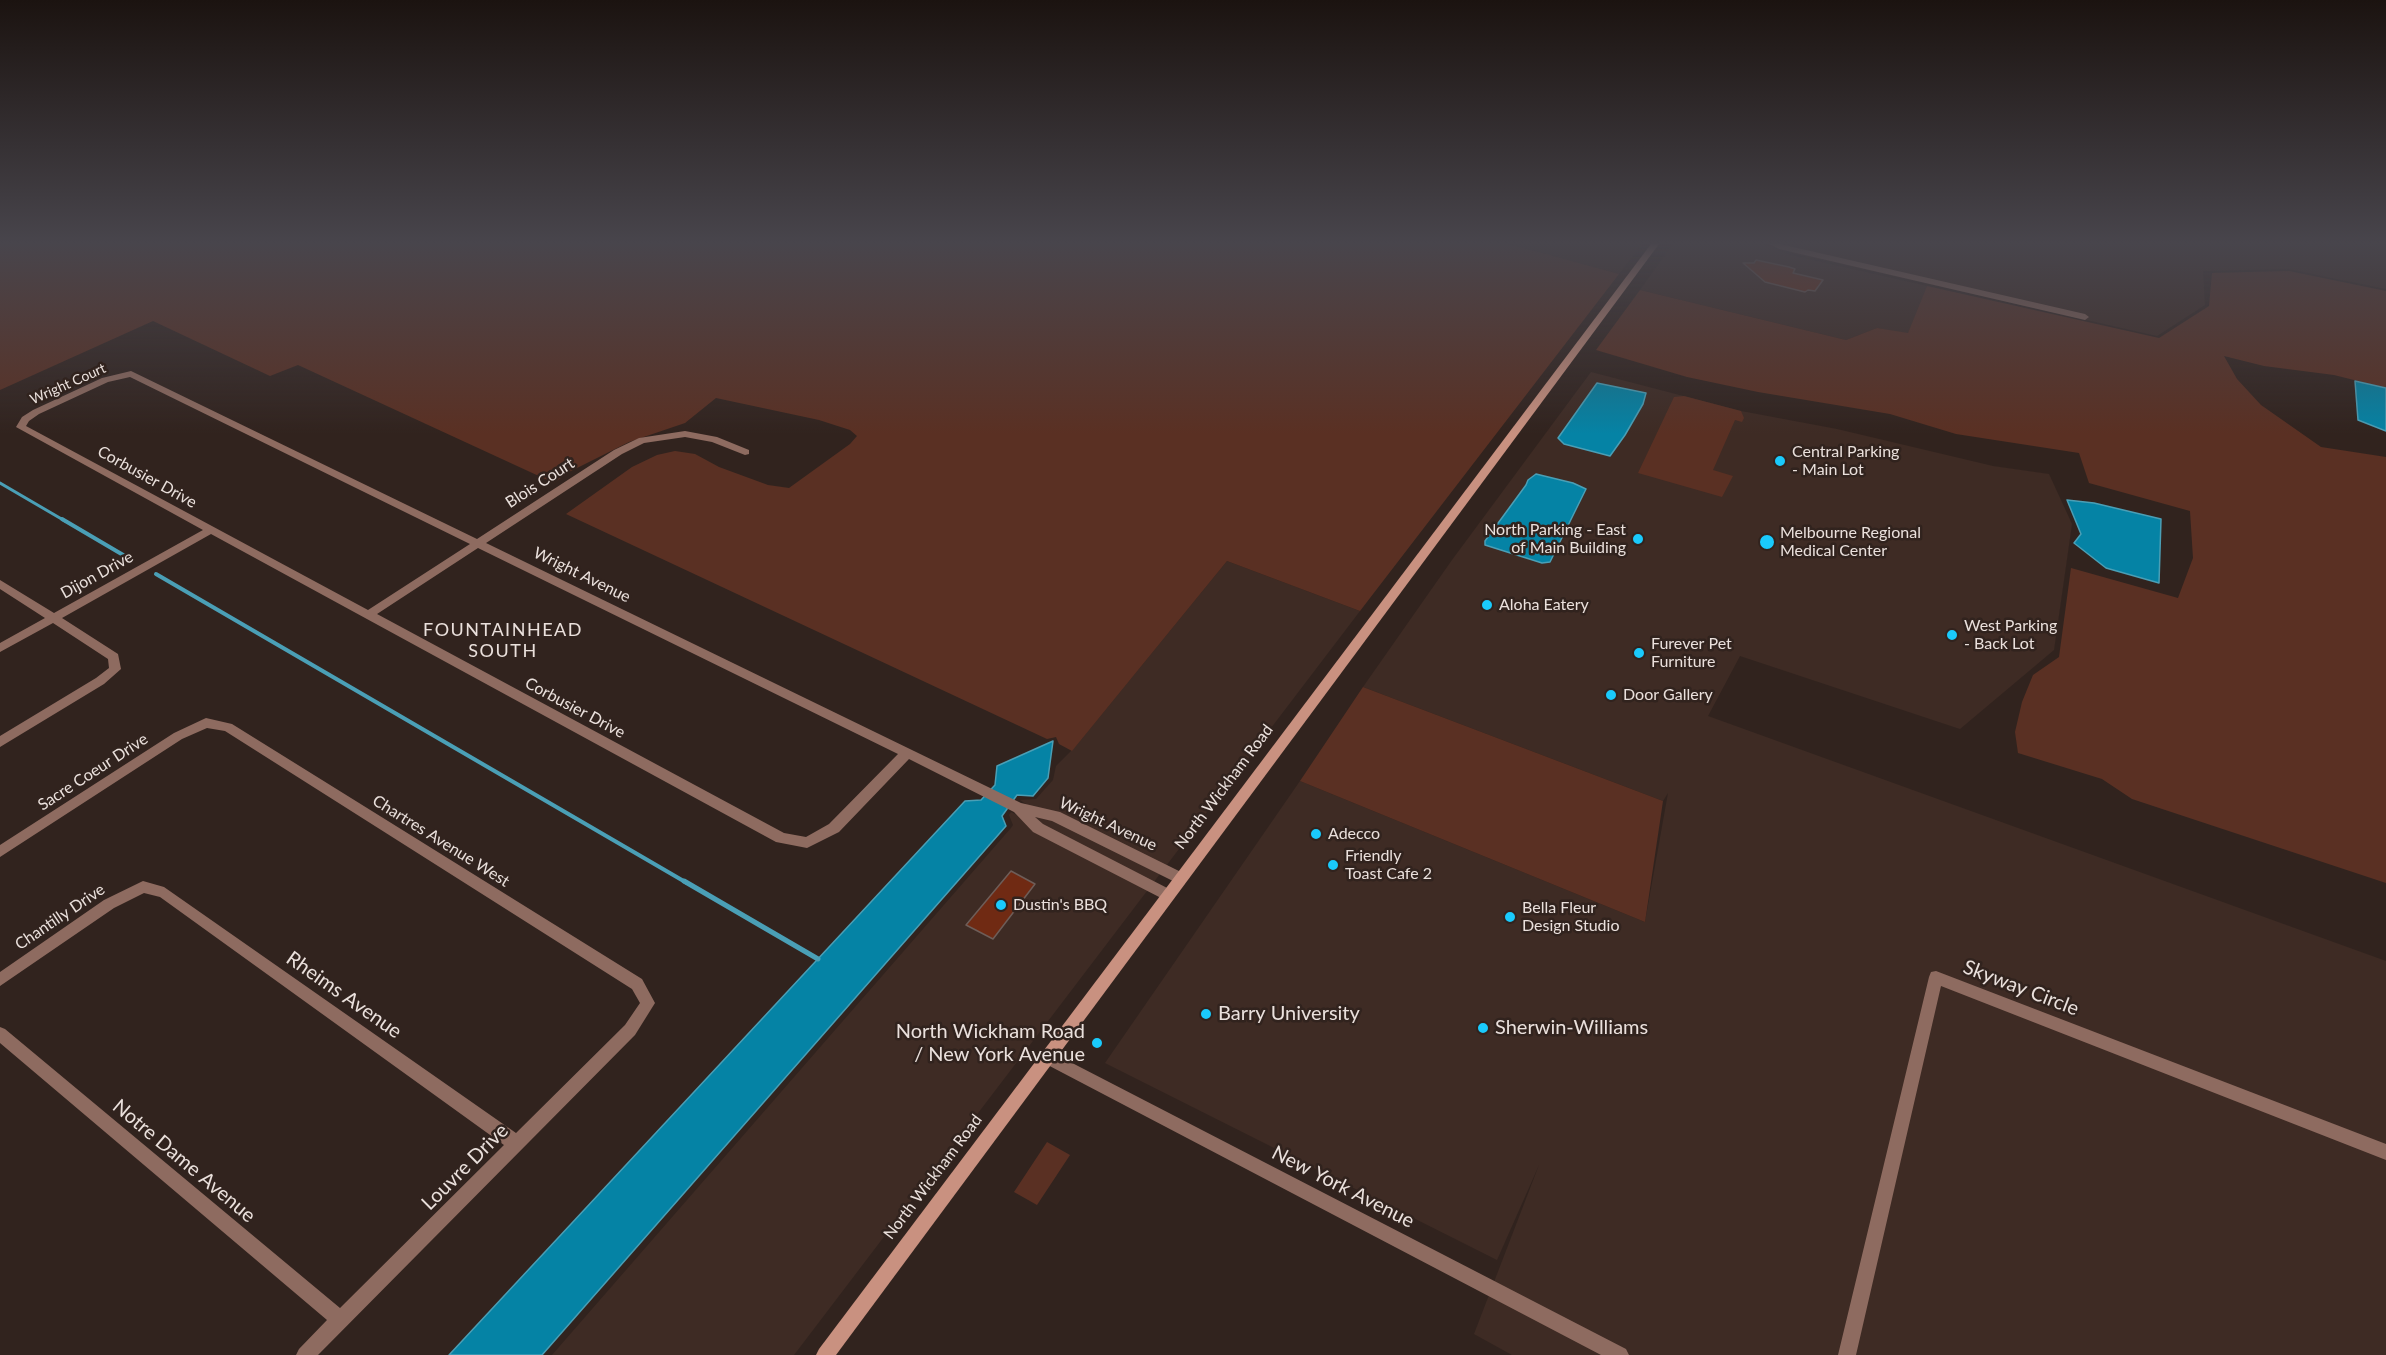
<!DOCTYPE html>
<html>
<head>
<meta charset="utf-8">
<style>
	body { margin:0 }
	canvas { display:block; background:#31231e }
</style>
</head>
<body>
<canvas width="2386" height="1355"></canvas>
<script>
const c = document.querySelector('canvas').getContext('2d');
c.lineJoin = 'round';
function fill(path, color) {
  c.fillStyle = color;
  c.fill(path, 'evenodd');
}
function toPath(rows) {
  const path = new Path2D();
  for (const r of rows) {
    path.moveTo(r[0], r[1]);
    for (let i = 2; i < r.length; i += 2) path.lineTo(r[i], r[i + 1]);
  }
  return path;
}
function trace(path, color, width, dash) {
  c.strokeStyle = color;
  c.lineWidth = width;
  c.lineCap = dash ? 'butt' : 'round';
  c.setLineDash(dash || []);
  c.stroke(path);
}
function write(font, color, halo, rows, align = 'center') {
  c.font = font + ' Lato,sans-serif';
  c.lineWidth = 5;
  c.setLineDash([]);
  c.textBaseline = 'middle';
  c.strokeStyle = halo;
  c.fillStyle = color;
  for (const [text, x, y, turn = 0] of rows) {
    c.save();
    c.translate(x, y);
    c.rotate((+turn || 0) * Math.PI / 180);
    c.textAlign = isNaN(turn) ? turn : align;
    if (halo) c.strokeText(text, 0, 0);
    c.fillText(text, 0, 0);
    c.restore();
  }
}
fill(toPath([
	[1509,244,1642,244,1619,274],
	[1673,244,1763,244,1790,255,1927,286,1908,334,1877,328,1846,340,1640,290],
	[1767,244,2386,244,2386,289,2288,269,2203,271,2205,305,2157,336,1792,253],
	[1591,372,1741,411,1837,429,1993,466,2049,474,2072,524,2054,650,1960,729,1740,656,1708,716,2386,961,2386,1355,1512,1355,1474,1334,1539,1165,1497,1260,1105,1063,1300,781,1645,922,1668,793,1663,801,1363,687,1452,560],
	[1227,561,1360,611,794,1355,552,1355,1011,828,1013,825,1009,815,1011,812,1019,816,1027,805,1020,800,1036,799,1053,780,1056,766,1075,747]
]), '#3e2b24');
fill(toPath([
	[0,244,1509,244,1619,274,1360,611,1227,561,1072,751,1059,744,1056,737,1047,739,566,514,632,467,657,455,675,451,695,454,719,467,768,485,789,488,850,444,857,436,850,430,819,420,716,398,685,423,629,442,569,472,554,483,298,365,270,376,153,321,0,390],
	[2289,271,2386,291,2386,388,2334,375,2264,366,2224,356,2237,379,2261,405,2321,447,2386,457,2386,883,2132,799,2102,779,2018,753,2015,732,2022,702,2033,675,2059,657,2071,568,2178,598,2193,558,2190,511,2089,483,2079,453,1956,434,1890,414,1758,392,1687,377,1596,350,1640,290,1846,340,1877,328,1908,333,1927,286,2159,338,2209,306,2212,273],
	[1684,396,1741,411,1744,418,1742,422,1735,420,1713,470,1733,476,1722,497,1638,473,1674,397],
	[1363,687,1663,801,1645,922,1300,781],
	[1047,1142,1070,1155,1037,1205,1014,1192]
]), '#5a3023');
const water = toPath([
	[2355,381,2386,388,2386,431,2358,420,2355,381],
	[1597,383,1646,393,1643,404,1625,435,1610,456,1564,444,1558,438,1597,383],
	[1536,474,1573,483,1586,489,1550,562,1542,563,1485,545,1485,541,1526,485,1528,480,1536,474],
	[2067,500,2094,503,2161,519,2159,583,2106,568,2074,543,2081,534,2067,500],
	[1053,741,1048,778,1033,796,1017,795,1002,816,1006,826,542,1355,449,1355,965,801,981,800,995,785,997,766,1053,741]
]);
fill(water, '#0583a5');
trace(water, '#4a9fb6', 1.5);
trace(toPath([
	[0,483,65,521]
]), '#4a9fb6', 3);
trace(toPath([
	[62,519,130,559],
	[156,574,687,883]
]), '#4a9fb6', 4);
trace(toPath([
	[684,881,818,959]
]), '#4a9fb6', 5);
const building = toPath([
	[1756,260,1789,267,1795,269,1793,273,1823,280,1815,291,1808,290,1805,292,1765,282,1743,263,1754,263,1756,260],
	[1011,871,1035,884,993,939,966,925,1011,871]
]);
fill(building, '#702a13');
trace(building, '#6e5d58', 1.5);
fill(toPath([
	[1770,244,1780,244,2085,314,2089,317,2085,320,1779,249,1770,244],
	[131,371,477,539,614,450,639,438,685,431,717,437,749,450,749,454,745,455,712,442,685,437,644,443,622,454,486,543,1021,803,1060,812,1185,874,1187,878,1185,882,1180,884,1175,882,1052,821,1035,817,1043,824,1173,891,1175,895,1173,899,1168,901,1163,899,1033,832,1014,812,909,759,839,832,807,848,776,842,211,534,62,618,118,654,121,669,104,684,0,747,0,736,96,678,109,668,108,659,53,623,0,652,0,643,45,618,0,589,0,580,54,613,203,530,16,427,22,417,33,410,102,378,131,371],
	[130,377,470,544,368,610,26,426,29,421,39,414,108,382,130,377],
	[478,548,898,754,829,824,806,837,784,833,377,614,478,548],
	[206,718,232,724,642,979,655,1003,635,1035,318,1355,296,1355,299,1349,327,1320,0,1043,0,1027,5,1029,340,1308,504,1145,160,897,144,893,114,908,0,986,0,972,104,900,143,881,164,887,516,1133,625,1025,640,1003,632,989,225,731,207,728,182,739,0,857,0,845,174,733,206,718],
	[1936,971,2386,1144,2386,1160,1941,986,1856,1355,1838,1355,1929,977,1931,972,1936,971],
	[1047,1050,1626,1349,1629,1355,1601,1355,1042,1062,1039,1057,1042,1052,1047,1050]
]), '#8e6b60');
fill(toPath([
	[1651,244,1659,244,836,1355,816,1355,819,1349,1651,244]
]), '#c99180');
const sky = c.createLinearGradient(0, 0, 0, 434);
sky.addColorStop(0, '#1b1310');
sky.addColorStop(0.56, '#48454c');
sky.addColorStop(1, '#48454c00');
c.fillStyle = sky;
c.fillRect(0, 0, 2386, 434);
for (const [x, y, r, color] of [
	[1780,461,6,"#1acafc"],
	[1638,539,6,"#1acafc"],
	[1767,542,8,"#1acafc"],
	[1487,605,6,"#1acafc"],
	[1952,635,6,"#1acafc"],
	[1639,653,6,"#1acafc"],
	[1611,695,6,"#1acafc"],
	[1316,834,6,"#1acafc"],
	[1333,865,6,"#1acafc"],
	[1001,905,6,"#1acafc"],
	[1510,917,6,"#1acafc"],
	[1206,1014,6,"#1acafc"],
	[1483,1028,6,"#1acafc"],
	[1097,1043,6,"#1acafc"]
]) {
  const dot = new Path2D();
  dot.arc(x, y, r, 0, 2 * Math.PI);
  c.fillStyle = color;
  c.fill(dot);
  trace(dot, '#31231e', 2);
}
write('14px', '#eae0dc', '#31231e', [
	["Wright Court",68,384,-24]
]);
write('16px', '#eae0dc', '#31231e', [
	["Central Parking",1792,452],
	["- Main Lot",1792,470],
	["North Parking - East",1626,530,"right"],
	["of Main Building",1626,548,"right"],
	["Melbourne Regional",1780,533],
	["Medical Center",1780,551],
	["Aloha Eatery",1499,605],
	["West Parking",1964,626],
	["- Back Lot",1964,644],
	["Furever Pet",1651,644],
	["Furniture",1651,662],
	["Door Gallery",1623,695],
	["Adecco",1328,834],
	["Friendly",1345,856],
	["Toast Cafe 2",1345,874],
	["Dustin's BBQ",1013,905],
	["Bella Fleur",1522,908],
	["Design Studio",1522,926]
], 'left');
write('16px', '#eae0dc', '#31231e', [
	["Corbusier Drive",147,477,29],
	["Blois Court",540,483,-33],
	["Dijon Drive",97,575,-29],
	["Wright Avenue",582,575,26],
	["Corbusier Drive",575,708,28],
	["Sacre Coeur Drive",93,772,-33],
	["North Wickham Road",1224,787,-53],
	["Wright Avenue",1108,824,25],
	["Chartres Avenue West",441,841,32],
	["Chantilly Drive",60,917,-34],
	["North Wickham Road",933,1177,-53]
]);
c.letterSpacing = '1.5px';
write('18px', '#eae0dc', '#31231e', [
	["FOUNTAINHEAD",503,630],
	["SOUTH",503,651]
]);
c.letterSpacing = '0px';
write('20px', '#eae0dc', '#31231e', [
	["Skyway Circle",2021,988,21],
	["Rheims Avenue",344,995,35],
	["Notre Dame Avenue",184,1161,40],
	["Louvre Drive",465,1167,-45],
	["New York Avenue",1343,1187,27]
]);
write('20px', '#eae0dc', '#31231e', [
	["Barry University",1218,1014],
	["Sherwin-Williams",1495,1028],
	["North Wickham Road",1085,1032,"right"],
	["/ New York Avenue",1085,1055,"right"]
], 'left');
</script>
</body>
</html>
